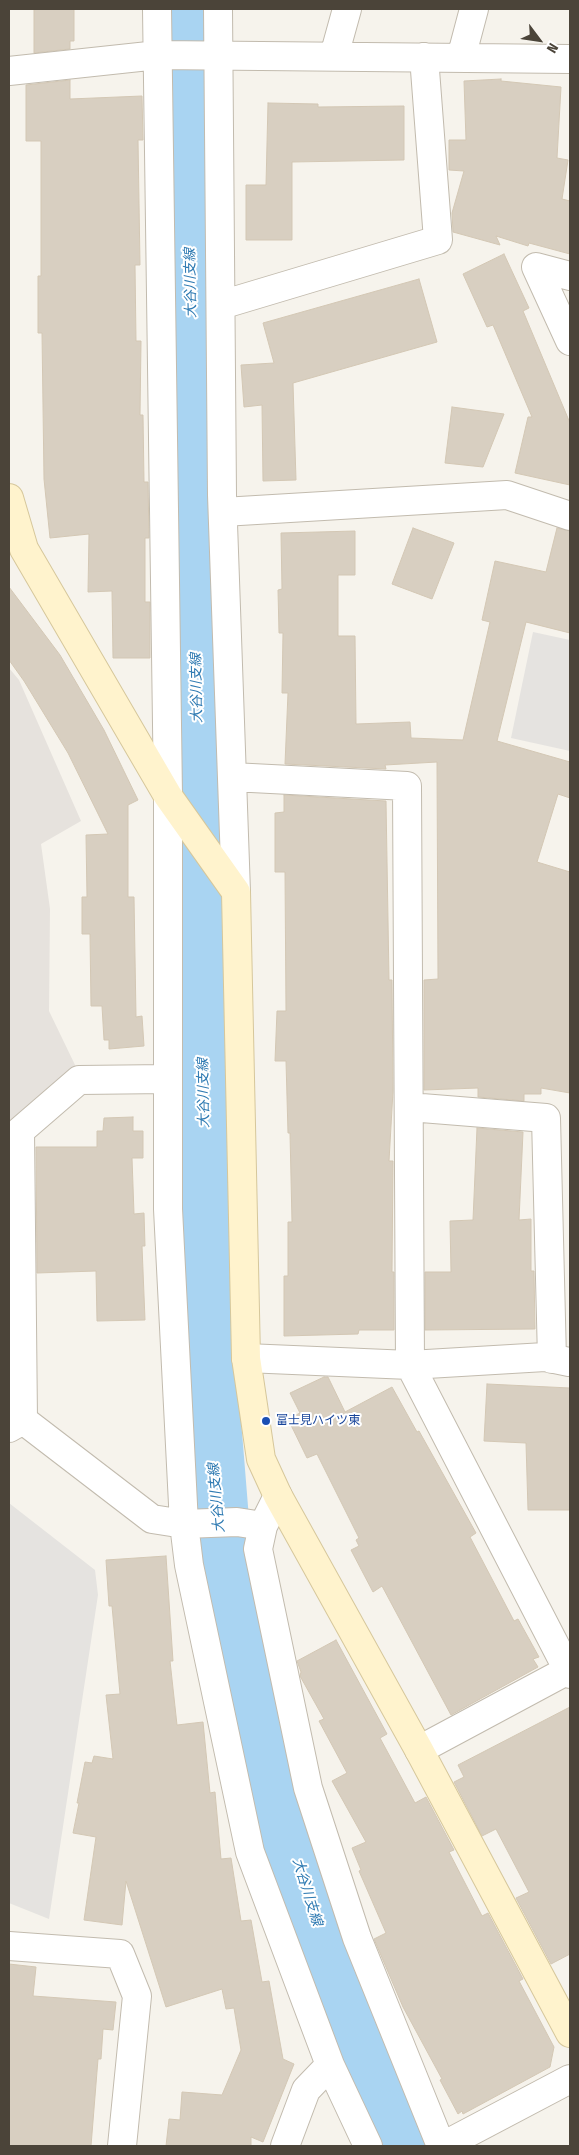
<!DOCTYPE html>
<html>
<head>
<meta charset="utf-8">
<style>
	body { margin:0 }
	#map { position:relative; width:579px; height:2155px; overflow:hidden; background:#f6f3ec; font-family:"Fira Sans Condensed",sans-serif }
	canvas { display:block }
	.frame { position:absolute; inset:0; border:10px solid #4b4439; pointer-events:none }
	.north { position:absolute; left:514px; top:15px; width:50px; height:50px; -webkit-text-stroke:4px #fff; paint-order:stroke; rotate:121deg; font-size:14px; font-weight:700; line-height:20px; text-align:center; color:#4b4439 }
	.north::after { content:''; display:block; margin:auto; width:18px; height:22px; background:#4b4439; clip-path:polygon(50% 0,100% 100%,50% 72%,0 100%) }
</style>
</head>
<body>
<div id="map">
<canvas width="579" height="2155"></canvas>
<div class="frame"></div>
<div class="north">N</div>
</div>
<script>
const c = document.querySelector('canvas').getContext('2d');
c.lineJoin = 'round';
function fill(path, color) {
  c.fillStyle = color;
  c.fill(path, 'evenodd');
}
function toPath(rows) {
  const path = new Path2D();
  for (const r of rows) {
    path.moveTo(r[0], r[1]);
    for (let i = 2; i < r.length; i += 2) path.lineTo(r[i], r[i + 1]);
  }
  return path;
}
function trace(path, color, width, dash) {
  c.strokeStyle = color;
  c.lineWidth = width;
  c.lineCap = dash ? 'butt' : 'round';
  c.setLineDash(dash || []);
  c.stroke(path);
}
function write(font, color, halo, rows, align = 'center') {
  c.font = font + ' "Fira Sans Condensed","Noto Sans JP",sans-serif';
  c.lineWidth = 4;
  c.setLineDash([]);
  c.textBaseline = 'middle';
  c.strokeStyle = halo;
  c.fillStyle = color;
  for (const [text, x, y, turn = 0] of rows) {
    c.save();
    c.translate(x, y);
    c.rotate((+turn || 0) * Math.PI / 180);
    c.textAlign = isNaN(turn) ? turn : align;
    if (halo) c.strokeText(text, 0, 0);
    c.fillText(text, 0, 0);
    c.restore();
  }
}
fill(toPath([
	[9,668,19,680,81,821,41,844,50,909,49,1011,76,1067,9,1123]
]), '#e6e2dd');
fill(toPath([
	[533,632,570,640,570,751,511,738],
	[9,1503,95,1570,98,1595,49,1919,9,1903]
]), '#e5e3e0');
trace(toPath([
	[187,9,198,786,211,1427,221,1551,279,1800,330,1967,373,2071,408,2146]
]), '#a9d4f2', 61);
const building = toPath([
	[34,9,74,9,74,41,70,41,70,49,34,53,34,9],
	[501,79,501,81,561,87,557,158,568,160,562,199,570,201,570,254,529,243,528,246,496,236,500,245,453,232,452,213,464,171,449,170,449,140,466,140,464,81,501,79],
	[70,80,70,99,142,96,143,140,138,140,140,265,135,265,136,341,141,341,140,415,143,415,144,482,148,482,149,538,145,538,145,602,150,602,150,658,113,658,112,591,88,592,89,534,50,538,44,479,42,333,38,333,38,276,41,276,41,141,26,141,26,85,70,80],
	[268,103,318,104,318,107,404,106,404,160,292,162,292,240,246,240,246,185,266,185,268,103],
	[504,254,529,308,523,311,570,423,570,485,515,473,528,417,532,417,493,325,487,327,463,274,504,254],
	[419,279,437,342,293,383,296,480,263,481,262,405,244,407,241,365,274,363,263,323,419,279],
	[452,407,504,414,483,467,445,463,452,407],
	[413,528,454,543,432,599,392,584,413,528],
	[557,528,570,531,570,633,526,622,497,741,570,762,570,798,558,794,537,862,570,872,570,1093,541,1088,541,1094,524,1094,524,1101,478,1097,478,1088,424,1090,424,980,438,979,437,762,385,765,386,769,285,764,288,693,282,693,283,633,279,633,278,590,282,589,281,533,355,531,355,575,338,575,338,636,355,636,356,724,410,722,411,738,463,740,490,622,482,620,495,561,546,572,557,528],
	[9,587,60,655,104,730,138,800,128,805,128,897,134,897,136,1017,142,1016,144,1046,109,1049,109,1040,104,1040,102,1006,91,1006,90,934,82,934,82,897,87,897,86,835,108,834,68,753,24,681,9,660,9,587],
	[284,795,386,801,389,980,392,980,393,1091,389,1161,393,1161,392,1272,394,1272,394,1330,359,1330,358,1334,284,1336,284,1276,288,1276,288,1222,292,1222,290,1133,288,1133,286,1061,275,1061,277,1011,286,1011,285,872,275,872,275,813,284,812,284,795],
	[133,1117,133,1131,143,1131,143,1158,132,1158,134,1214,144,1213,145,1246,142,1246,145,1320,97,1321,96,1271,37,1273,36,1147,97,1147,97,1131,103,1131,104,1118,133,1117],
	[477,1128,523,1132,519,1220,531,1219,531,1271,534,1271,535,1329,425,1330,425,1272,451,1272,450,1221,473,1220,477,1128],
	[324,1377,328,1377,345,1412,392,1387,417,1432,419,1431,476,1533,470,1537,514,1621,518,1619,539,1657,533,1659,538,1667,451,1715,382,1586,373,1592,351,1550,359,1546,356,1540,359,1538,317,1454,307,1458,288,1419,300,1413,290,1393,324,1377],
	[487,1384,570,1388,570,1510,528,1510,526,1443,484,1441,487,1384],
	[166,1556,173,1661,170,1661,177,1725,203,1722,210,1793,215,1792,221,1859,231,1858,241,1921,251,1920,262,1982,269,1981,283,2059,294,2064,263,2142,251,2137,251,2146,166,2146,169,2119,180,2120,182,2092,222,2095,241,2050,234,2008,226,2009,222,1989,166,2007,126,1881,122,1925,84,1920,96,1837,73,1833,79,1803,77,1803,85,1762,92,1763,94,1756,113,1759,106,1695,120,1694,112,1606,109,1606,106,1560,166,1556],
	[336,1640,387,1734,380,1738,415,1803,426,1797,454,1850,449,1852,482,1916,488,1913,523,1979,519,1981,554,2047,550,2067,463,2114,462,2111,458,2114,440,2080,442,2079,403,2007,374,1939,386,1933,359,1871,361,1870,352,1848,366,1842,332,1781,347,1773,319,1721,324,1719,300,1676,301,1672,297,1661,336,1640],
	[570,1707,570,1954,551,1964,516,1898,529,1892,496,1829,482,1836,454,1782,464,1777,458,1765,570,1707],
	[9,1964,36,1967,33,1996,116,2002,113,2030,103,2029,101,2059,98,2059,91,2146,9,2146,9,1964]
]);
fill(building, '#d8cfc1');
trace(building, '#d3c7b4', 1);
const street = toPath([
	[157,9,168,796,168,1209,184,1524,189,1565,250,1852,330,2065,368,2146],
	[218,9,222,495,236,892],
	[334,56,347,9],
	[461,58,474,9],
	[9,71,158,55,570,59],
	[570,276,536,267,570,341],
	[221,305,438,240,424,57],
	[223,512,507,495,570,516],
	[232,777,407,786,410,1365,570,1674],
	[409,1107,546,1118,552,1359],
	[246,1358,410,1365,545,1357,569,1362],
	[23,1420,20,1131,79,1080,167,1079],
	[9,1428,23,1420,152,1519,184,1524,237,1522,263,1526],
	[278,1496,263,1526,258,1549,308,1788,357,1938,441,2146],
	[419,1750,570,1669],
	[9,1946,120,1954,137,1996,122,2146],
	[285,2146,306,2090,330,2065],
	[443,2146,570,2079]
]);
const secondary = toPath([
	[9,498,24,549,168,796,236,892,246,1358,261,1459,278,1496,419,1750,570,2033]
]);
trace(street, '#c2bbae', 30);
trace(secondary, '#d6c79b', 30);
trace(street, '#fff', 28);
trace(secondary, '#fff3cd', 28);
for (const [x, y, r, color] of [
	[266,1421,5,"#1a4fb4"]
]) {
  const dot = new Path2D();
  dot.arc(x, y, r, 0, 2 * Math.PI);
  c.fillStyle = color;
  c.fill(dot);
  trace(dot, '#fff', 2);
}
write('12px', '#164399', '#fff', [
	["富士見ハイツ東",276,1421]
], 'left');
write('italic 14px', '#2e7ab2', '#fff', [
	["大谷川支線",191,283,-91],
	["大谷川支線",197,688,-91],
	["大谷川支線",204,1093,-91],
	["大谷川支線",217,1498,-95],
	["大谷川支線",307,1892,73]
]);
</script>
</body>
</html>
